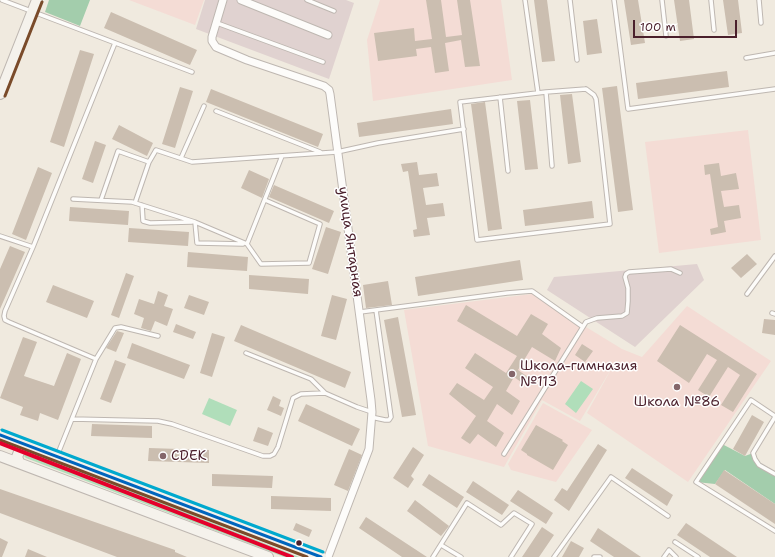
<!DOCTYPE html>
<html>
<head>
<meta charset="utf-8">
<style>
	body { margin:0 }
	#map { position:relative; width:775px; height:557px; overflow:hidden; background:#f0eadf; font-family:"Shantell Sans",sans-serif }
	canvas { display:block }
	.scale { position:absolute; left:633px; top:20px; width:104px; height:18px; box-sizing:border-box; border:2px solid #4a1f2b; border-top:0; padding-left:5px; font-size:12px; line-height:14px; white-space:nowrap; color:#4a1f2b; -webkit-text-stroke:3px #fff; paint-order:stroke }
</style>
</head>
<body>
<div id="map">
<canvas width="775" height="557"></canvas>
<div class="scale">100 m</div>
</div>
<script>
const c = document.querySelector('canvas').getContext('2d');
c.lineJoin = 'round';
function fill(path, color) {
  c.fillStyle = color;
  c.fill(path, 'evenodd');
}
function toPath(rows) {
  const path = new Path2D();
  for (const r of rows) {
    path.moveTo(r[0], r[1]);
    for (let i = 2; i < r.length; i += 2) path.lineTo(r[i], r[i + 1]);
  }
  return path;
}
function trace(path, color, width, dash) {
  c.strokeStyle = color;
  c.lineWidth = width;
  c.lineCap = dash ? 'butt' : 'round';
  c.setLineDash(dash || []);
  c.stroke(path);
}
function write(font, color, halo, rows, align = 'center') {
  c.font = font + ' "Shantell Sans",sans-serif';
  c.lineWidth = 3;
  c.setLineDash([]);
  c.textBaseline = 'middle';
  c.strokeStyle = halo;
  c.fillStyle = color;
  for (const [text, x, y, turn = 0] of rows) {
    c.save();
    c.translate(x, y);
    c.rotate((+turn || 0) * Math.PI / 180);
    c.textAlign = isNaN(turn) ? turn : align;
    if (halo) c.strokeText(text, 0, 0);
    c.fillText(text, 0, 0);
    c.restore();
  }
}
fill(toPath([
	[129,0,204,0,195,25],
	[380,0,501,0,512,80,373,101,367,40],
	[748,130,761,240,659,253,645,142],
	[532,294,622,349,642,357,687,306,771,361,688,482,587,413,614,364,580,421,542,400,504,467,428,446,404,310],
	[543,403,592,430,556,482,511,470,508,464]
]), '#f4dcd5');
fill(toPath([
	[205,0,346,0,354,3,329,79,196,29],
	[697,264,704,280,635,347,547,290,554,277]
]), '#e0d2d0');
fill(toPath([
	[581,381,593,389,576,413,565,404],
	[209,398,237,410,230,426,202,414],
	[26,452,101,479,299,557,284,557,253,545,26,458,24,456]
]), '#b0deba');
fill(toPath([
	[49,0,90,0,80,26,45,12],
	[722,444,745,456,753,453,759,465,775,474,775,504,725,470,715,484,696,482]
]), '#a3cdac');
fill(toPath([
	[426,0,441,0,446,37,462,35,457,0,470,0,480,66,465,67,461,40,445,43,449,71,435,73,431,47,416,49,417,56,378,61,374,33,414,28,415,41,432,39],
	[534,0,547,0,555,61,542,62],
	[624,0,638,0,645,43,631,45],
	[674,0,689,0,694,39,680,41],
	[723,0,738,0,742,33,728,35],
	[111,12,197,50,190,65,104,28],
	[597,19,602,53,587,55,583,21],
	[80,50,94,54,64,147,50,142],
	[727,71,729,87,638,99,636,83],
	[617,86,633,210,618,212,602,88],
	[180,87,193,91,175,148,162,144],
	[211,89,323,134,318,147,206,102],
	[572,94,581,162,568,164,560,95],
	[530,100,538,169,525,170,517,101],
	[485,102,502,229,488,231,471,104],
	[451,109,453,124,359,137,357,123],
	[119,125,153,143,147,156,112,139],
	[95,141,106,145,93,183,82,179],
	[417,162,419,175,437,173,439,186,423,188,426,205,443,203,445,216,427,218,430,235,414,237,413,230,417,229,408,171,403,172,401,164],
	[719,163,721,176,736,173,739,189,721,191,724,207,739,205,741,218,724,221,726,232,711,235,710,229,718,227,710,174,705,175,704,165],
	[38,167,52,173,26,240,12,234],
	[249,170,269,179,262,198,241,188],
	[274,185,334,211,329,223,269,197],
	[592,201,594,218,525,226,523,210],
	[70,207,129,211,128,225,69,221],
	[326,227,341,232,328,274,312,269],
	[129,228,189,232,188,246,128,242],
	[10,246,25,252,0,309,0,269],
	[188,252,248,257,247,271,187,267],
	[747,254,757,264,741,278,731,268],
	[520,260,523,280,418,296,415,277],
	[126,273,134,276,119,318,111,315],
	[249,275,309,279,308,294,249,289],
	[388,281,392,305,366,308,363,285],
	[53,285,94,301,87,318,46,302],
	[158,291,168,295,164,306,173,309,167,326,155,321,151,331,141,328,144,318,134,314,139,299,154,304],
	[189,295,209,302,204,315,184,308],
	[332,295,347,299,336,340,321,336],
	[466,305,517,336,531,314,548,324,542,334,561,348,555,361,532,347,518,370,532,380,528,387,514,377,506,391,520,401,512,415,497,404,487,421,504,433,496,447,478,434,470,444,461,438,476,416,449,394,457,383,484,400,493,387,465,368,475,353,506,373,517,356,457,321],
	[398,317,416,415,402,417,384,320],
	[764,319,775,320,775,335,762,333],
	[176,324,196,332,193,339,173,332],
	[241,325,351,372,345,388,234,341],
	[680,325,757,374,733,412,721,405,740,375,728,367,709,397,698,390,717,360,707,354,689,383,657,361],
	[117,331,124,333,116,352,106,348],
	[212,333,225,337,212,377,200,373],
	[23,337,37,342,24,376,54,386,67,353,81,359,58,420,40,413,38,421,20,415,23,407,0,398],
	[132,343,190,365,184,379,127,358],
	[582,344,593,351,585,362,575,355],
	[115,360,126,364,111,403,100,399],
	[273,396,281,400,279,406,284,408,281,416,267,410],
	[306,404,360,429,352,446,298,421],
	[752,415,764,422,745,456,733,449],
	[92,424,152,426,152,438,91,436],
	[536,425,563,440,562,441,568,445,553,470,527,455,527,454,521,450],
	[258,427,273,433,268,446,253,441],
	[598,444,607,450,569,511,554,500,562,488,567,491],
	[413,447,424,455,411,476,414,479,408,488,393,478],
	[149,448,209,450,209,463,148,461],
	[349,449,362,455,348,491,334,485],
	[632,468,673,495,667,506,625,478],
	[724,470,775,504,775,524,715,484],
	[212,474,273,476,272,488,212,486],
	[429,474,464,497,457,508,422,485],
	[473,481,509,505,502,515,466,492],
	[0,489,175,550,175,552,187,557,117,557,0,513],
	[518,490,553,513,546,524,510,501],
	[271,496,331,498,331,511,271,509],
	[415,500,449,526,441,536,407,511],
	[366,517,427,557,402,557,359,528],
	[296,523,312,530,309,537,293,530],
	[686,523,737,557,710,557,677,535],
	[542,527,554,535,539,557,522,557],
	[598,528,641,557,614,557,590,541],
	[0,538,8,542,2,557,0,557],
	[571,541,584,548,579,557,562,557],
	[28,549,47,557,25,557]
]), '#cbbeb0');
const service = toPath([
	[2,0,192,72],
	[307,0,334,11],
	[525,0,538,93],
	[570,0,577,60],
	[614,0,628,109,775,89],
	[662,0,666,36],
	[711,0,714,30],
	[759,0,761,23],
	[217,23,323,62],
	[746,58,775,53],
	[586,89,594,95,596,99,610,224,477,240,460,102,546,92,586,89],
	[546,92,552,166],
	[500,97,508,171],
	[216,111,320,152],
	[181,158,204,106],
	[73,199,132,202,195,222,247,244,261,264,309,263,320,224,265,200],
	[101,200,118,151,149,162,156,150,192,162,337,152,378,143,464,129],
	[135,203,149,162],
	[142,205,143,221,150,223,192,222],
	[195,222,197,243,243,244],
	[0,236,33,247],
	[247,244,282,156],
	[747,294,775,256],
	[360,312,507,293,532,291,583,327],
	[772,313,775,314],
	[246,353,311,379,325,393],
	[96,359,9,322,5,320,4,316,5,311,33,247,115,43],
	[775,416,751,400,696,482,775,531],
	[371,417,385,420,389,420,391,417,376,310],
	[775,417,753,453,755,459,759,465,775,474],
	[72,419,158,421,172,424,263,456,270,456,274,454,278,447,293,398,301,394,325,393,357,407,372,412],
	[504,454,586,322,597,318,622,316,627,313,628,301,628,288,625,277,626,274,629,272,671,269,680,273],
	[57,456,96,359,115,328,121,327,158,336],
	[675,542,698,557],
	[441,545,461,557],
	[433,557,467,503,501,525,514,513,532,524,511,557],
	[554,557,611,477,668,516],
	[594,557,600,557],
	[664,557,669,550,676,557]
]);
const minor = toPath([
	[223,0,212,37,212,41,216,47,247,60,324,86,329,90,330,94,371,400,372,412,369,449,328,557],
	[241,0,328,35]
]);
const secondary = toPath([
	[0,94,37,0],
	[0,435,321,557],
	[0,456,268,557],
	[19,462,17,457,19,452,25,445]
]);
trace(service, '#beb7b1', 5.5);
trace(minor, '#beb7b1', 9);
trace(secondary, '#beb7b1', 12);
trace(service, '#fdfcfa', 3.5);
trace(minor, '#fdfcfa', 7);
trace(secondary, '#f5f2ec', 10);
trace(toPath([
	[0,435,321,557]
]), '#0065bd', 3);
trace(toPath([
	[5,96,42,2],
	[0,440,307,557]
]), '#7a4b2a', 3);
trace(toPath([
	[2,430,323,552]
]), '#00a9ce', 3);
trace(toPath([
	[0,443,292,557]
]), '#e4002b', 4);
for (const [x, y, r, color] of [
	[512,374,4,"#84666a"],
	[677,387,4,"#84666a"],
	[163,456,4,"#84666a"],
	[299,543,3.5,"#4a1f2b"]
]) {
  const dot = new Path2D();
  dot.arc(x, y, r, 0, 2 * Math.PI);
  c.fillStyle = color;
  c.fill(dot);
  trace(dot, '#fff', 1.5);
}
write('14px', '#4a1f2b', '#fff', [
	["улица Янтарная",350,242,82]
]);
write('14px', '#4a1f2b', '#fff', [
	["Школа-гимназия",520,366],
	["№113",520,382],
	["Школа №86",677,402,"center"],
	["CDEK",171,456]
], 'left');
</script>
</body>
</html>
